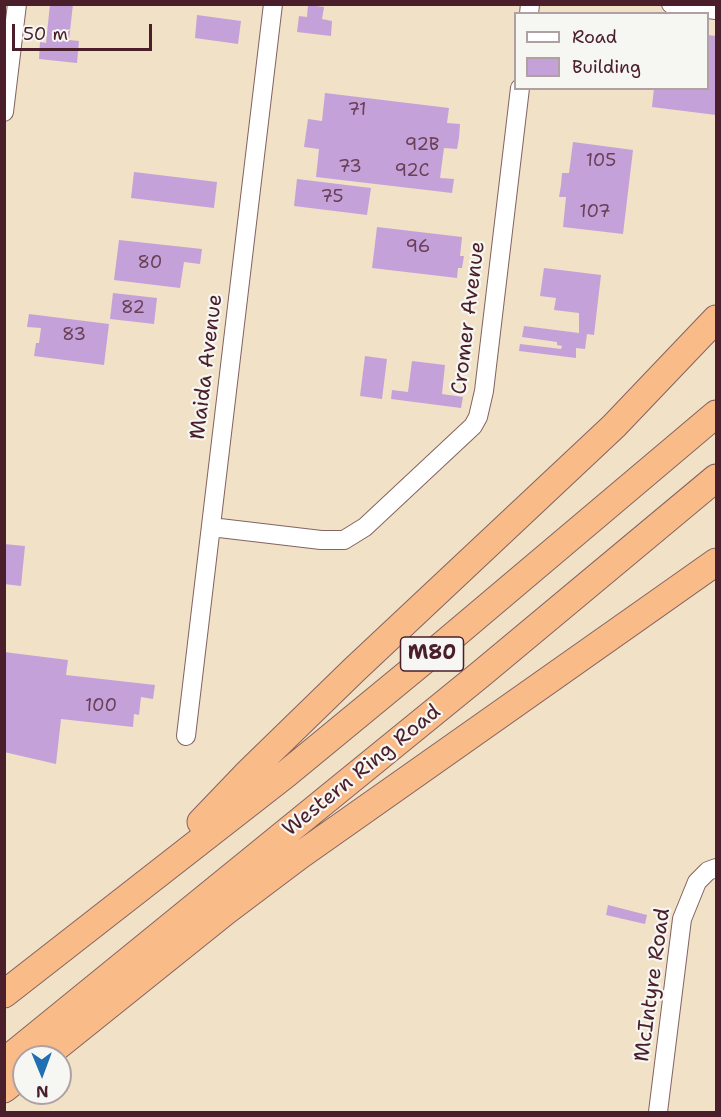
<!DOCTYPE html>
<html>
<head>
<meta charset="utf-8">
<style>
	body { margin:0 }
	#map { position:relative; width:721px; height:1117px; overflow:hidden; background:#f1e1c6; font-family:"Shantell Sans",sans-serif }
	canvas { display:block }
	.frame { position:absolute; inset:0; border:6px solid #4a1f2b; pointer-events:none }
	.legend { position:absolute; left:514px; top:12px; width:195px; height:78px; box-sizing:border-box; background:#f6f6f2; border:2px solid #b1a0a2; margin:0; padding:8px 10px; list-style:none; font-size:18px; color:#4a1f2b }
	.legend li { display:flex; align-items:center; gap:12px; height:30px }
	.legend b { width:30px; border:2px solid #b1a0a2 }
	.north { position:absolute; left:12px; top:1045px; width:60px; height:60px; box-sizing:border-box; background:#f6f6f2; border:2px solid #b1a0a2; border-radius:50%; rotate:179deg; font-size:16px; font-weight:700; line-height:24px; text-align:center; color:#4a1f2b }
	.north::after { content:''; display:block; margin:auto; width:21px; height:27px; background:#1f6fb2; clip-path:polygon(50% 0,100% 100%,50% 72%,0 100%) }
	.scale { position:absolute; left:12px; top:24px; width:140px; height:27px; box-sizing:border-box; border:3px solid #4a1f2b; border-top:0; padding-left:8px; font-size:18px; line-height:21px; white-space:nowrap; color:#4a1f2b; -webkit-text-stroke:4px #f6f6f2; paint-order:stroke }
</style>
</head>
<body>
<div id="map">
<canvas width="721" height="1117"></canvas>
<div class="frame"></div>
<ul class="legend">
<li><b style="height:8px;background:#fff"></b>Road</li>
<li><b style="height:16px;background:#c5a1d9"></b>Building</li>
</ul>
<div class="north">N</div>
<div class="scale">50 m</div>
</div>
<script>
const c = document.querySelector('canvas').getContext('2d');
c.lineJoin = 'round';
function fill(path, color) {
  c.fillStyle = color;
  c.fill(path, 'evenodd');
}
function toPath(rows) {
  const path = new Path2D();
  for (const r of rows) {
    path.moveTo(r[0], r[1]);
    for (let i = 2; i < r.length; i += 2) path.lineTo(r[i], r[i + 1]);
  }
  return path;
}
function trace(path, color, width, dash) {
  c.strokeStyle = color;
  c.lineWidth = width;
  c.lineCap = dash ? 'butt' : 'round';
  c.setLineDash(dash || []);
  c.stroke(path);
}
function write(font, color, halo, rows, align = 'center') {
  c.font = font + ' "Shantell Sans",sans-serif';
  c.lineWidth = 4.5;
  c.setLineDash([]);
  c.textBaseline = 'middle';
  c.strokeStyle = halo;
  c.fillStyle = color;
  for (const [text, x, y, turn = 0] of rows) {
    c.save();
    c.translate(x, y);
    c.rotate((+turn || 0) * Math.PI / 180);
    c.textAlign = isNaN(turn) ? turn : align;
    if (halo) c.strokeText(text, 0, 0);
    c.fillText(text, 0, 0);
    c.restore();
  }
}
fill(toPath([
	[50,4,73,4,69,40,79,41,77,63,39,59,40,42,46,43],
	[308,5,324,7,322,19,332,21,331,36,297,32,299,16,307,17],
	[197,15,241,21,238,44,195,38],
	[708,35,716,36,716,115,652,107,654,88,708,88],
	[325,93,449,108,447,123,460,124,459,138,457,149,444,148,440,178,454,179,452,193,316,177,319,149,304,147,308,119,322,121],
	[573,142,633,150,623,234,563,227,566,197,559,197,561,185,562,173,569,173],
	[134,172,217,182,214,208,131,198],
	[297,179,371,188,367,215,294,206],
	[377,227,462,237,460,256,464,256,462,268,458,268,457,278,372,268],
	[119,240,202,249,200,264,184,262,180,288,114,280],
	[544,268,601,275,594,335,587,334,585,349,576,348,576,358,519,351,520,344,561,349,562,346,557,345,557,342,522,337,524,326,579,333,579,313,554,310,556,298,540,296],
	[113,293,157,298,154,324,110,319],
	[29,314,109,324,104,365,34,356,36,343,39,343,41,328,27,327],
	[365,356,387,359,382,399,360,396],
	[412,361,445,365,442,394,463,397,461,408,391,399,392,390,408,392],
	[4,544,25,546,21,586,4,584],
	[4,652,68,660,66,675,155,685,153,699,141,697,139,715,134,714,133,727,61,719,56,764,4,752],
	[608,905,647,915,645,924,606,915]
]), '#c5a1d9');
const minor = toPath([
	[671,4,716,10],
	[529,14,530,4],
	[4,112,17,4],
	[211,527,321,540,344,540,365,527,473,426,478,417,484,391,520,88],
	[186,736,273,4],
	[658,1112,682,919,697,882,708,871,716,868]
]);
const highway = toPath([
	[201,822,246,775,354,670,614,426,716,319],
	[4,994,286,774,439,648,716,414],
	[44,1057,226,911,299,856,716,562],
	[4,1062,482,673,716,478],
	[4,1089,24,1073]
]);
trace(minor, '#846361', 20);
trace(highway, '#846361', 29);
trace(minor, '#fff', 18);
trace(highway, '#f9bc89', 27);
write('18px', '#694056', null, [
	["71",357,110],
	["92B",422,145],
	["105",601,161],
	["73",350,167],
	["92C",412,171],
	["75",332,197],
	["107",595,212],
	["96",418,247],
	["80",150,263],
	["82",133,308],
	["83",74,335],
	["100",101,706]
]);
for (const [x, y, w] of [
	[432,654,63]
]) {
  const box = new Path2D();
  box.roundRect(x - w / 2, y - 17, w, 34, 4.5);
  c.fillStyle = '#f6f6f2';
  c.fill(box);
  trace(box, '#4a1f2b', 1.5);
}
write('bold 20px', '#4a1f2b', null, [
	["M80",432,654]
]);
write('21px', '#4a1f2b', '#f6f6f2', [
	["Cromer Avenue",469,318,-83],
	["Maida Avenue",207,367,-83],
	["Western Ring Road",362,771,-39],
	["McIntyre Road",653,985,-82]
]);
</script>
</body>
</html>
